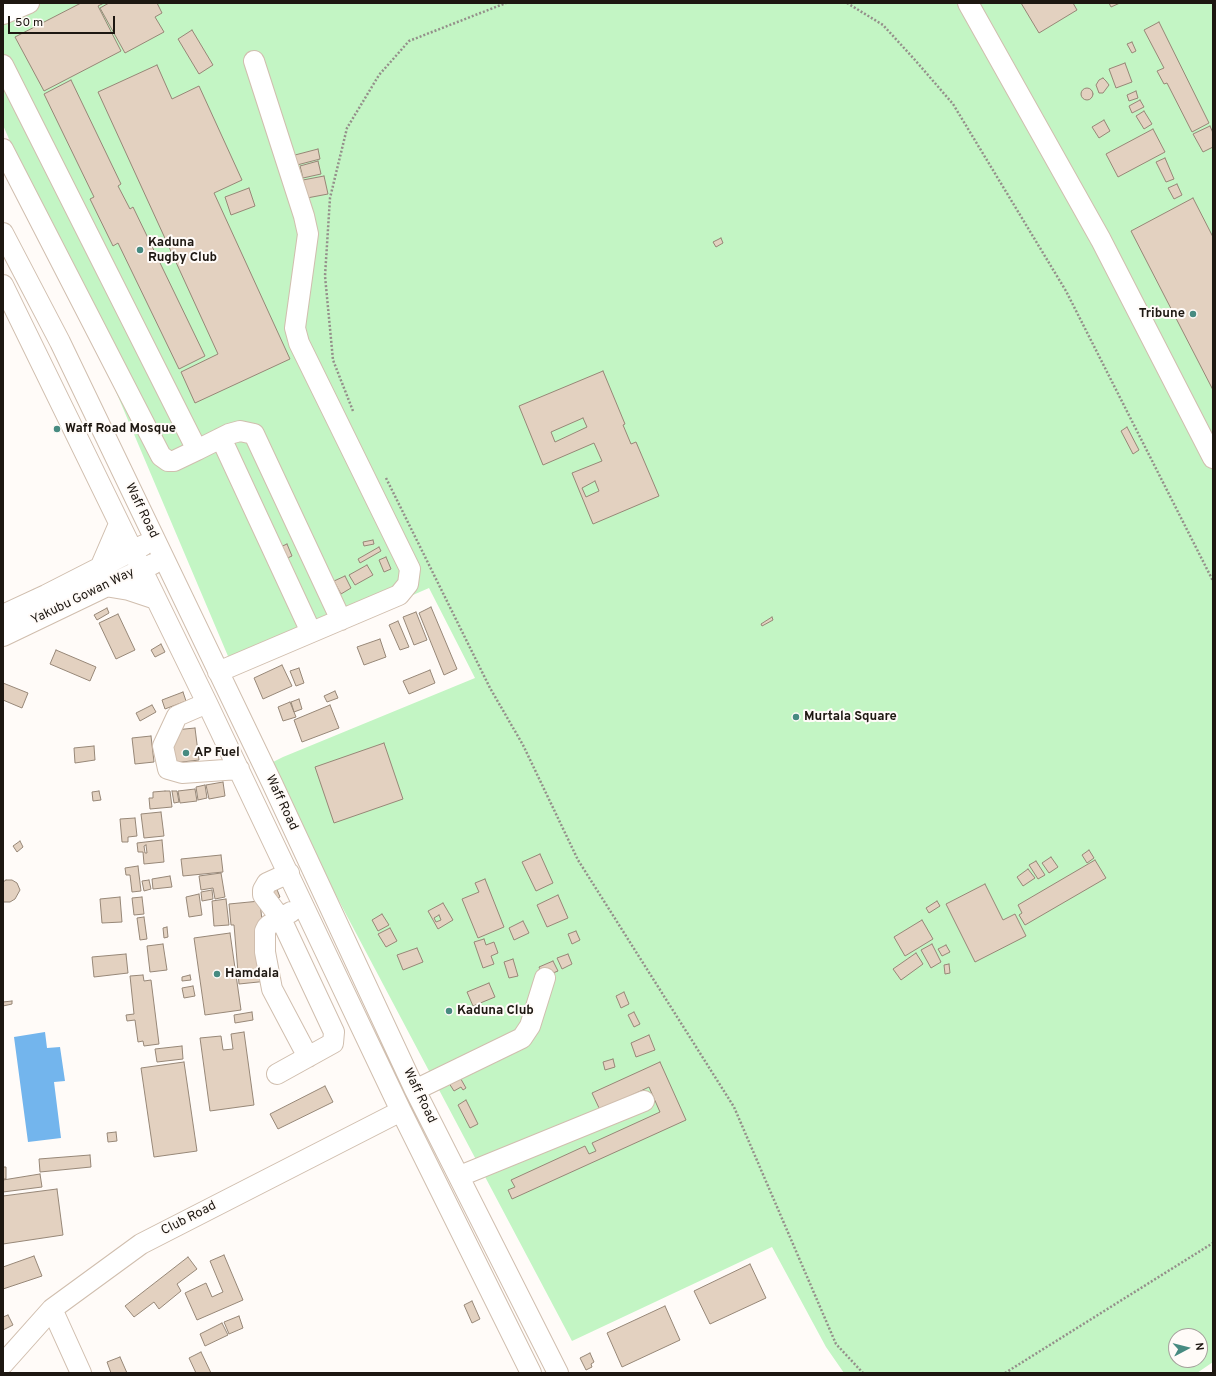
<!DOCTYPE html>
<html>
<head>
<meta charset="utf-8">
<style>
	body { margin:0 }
	#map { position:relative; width:1216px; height:1376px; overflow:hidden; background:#fffbf8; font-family:Overpass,sans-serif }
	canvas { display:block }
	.frame { position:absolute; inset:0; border:4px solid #1d1711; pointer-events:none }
	.north { position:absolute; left:1168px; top:1328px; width:40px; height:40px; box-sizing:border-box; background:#fffbf8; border:1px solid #a5a09c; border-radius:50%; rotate:83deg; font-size:11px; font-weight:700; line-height:16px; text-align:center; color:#1d1711 }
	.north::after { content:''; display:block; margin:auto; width:14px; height:18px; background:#478b81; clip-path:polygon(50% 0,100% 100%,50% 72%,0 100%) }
	.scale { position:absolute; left:8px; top:16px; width:107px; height:18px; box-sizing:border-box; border:2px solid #1d1711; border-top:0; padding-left:5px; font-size:12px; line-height:14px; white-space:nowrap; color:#1d1711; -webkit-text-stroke:3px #fffbf8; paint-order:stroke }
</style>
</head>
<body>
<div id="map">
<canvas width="1216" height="1376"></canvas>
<div class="frame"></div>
<div class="north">N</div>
<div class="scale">50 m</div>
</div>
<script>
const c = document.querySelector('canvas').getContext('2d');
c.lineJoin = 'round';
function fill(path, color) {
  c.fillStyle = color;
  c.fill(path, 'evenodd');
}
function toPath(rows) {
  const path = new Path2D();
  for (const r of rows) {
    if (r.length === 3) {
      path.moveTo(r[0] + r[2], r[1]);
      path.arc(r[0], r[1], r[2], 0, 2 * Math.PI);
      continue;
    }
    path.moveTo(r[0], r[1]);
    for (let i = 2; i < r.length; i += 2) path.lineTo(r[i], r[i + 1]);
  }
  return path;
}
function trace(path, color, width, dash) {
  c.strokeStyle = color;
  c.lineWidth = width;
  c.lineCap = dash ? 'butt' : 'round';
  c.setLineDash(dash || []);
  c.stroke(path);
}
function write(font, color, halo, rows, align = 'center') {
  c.font = font + ' Overpass,sans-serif';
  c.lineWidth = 4;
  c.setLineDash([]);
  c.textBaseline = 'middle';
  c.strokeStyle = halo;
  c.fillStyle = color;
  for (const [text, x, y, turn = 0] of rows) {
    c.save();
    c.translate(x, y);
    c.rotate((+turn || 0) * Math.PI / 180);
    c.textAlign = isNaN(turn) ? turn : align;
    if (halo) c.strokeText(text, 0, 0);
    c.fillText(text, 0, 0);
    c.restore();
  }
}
fill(toPath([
	[3,3,1213,3,1213,1362,1197,1373,844,1373,826,1347,772,1247,572,1341,267,765,283,757,475,678,429,588,344,625,236,675,3,125],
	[1176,1336,1200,1336,1200,1360,1176,1360]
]), '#c3f5c4');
fill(toPath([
	[45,1032,47,1048,60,1047,65,1081,54,1082,61,1138,28,1142,14,1037]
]), '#73b5ed');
const building = toPath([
	[81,3,104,3,98,6,121,51,44,91,15,37,81,3],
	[109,3,157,3,162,13,155,17,164,32,125,53,100,8,109,3],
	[1021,3,1073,3,1077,10,1039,33,1021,3],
	[1109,3,1120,3,1111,7,1109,3],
	[1159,22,1209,123,1192,132,1167,83,1164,84,1157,71,1164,68,1144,30,1159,22],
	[192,30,213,65,199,74,178,39,192,30],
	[1132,42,1136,51,1132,53,1127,44,1132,42],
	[1125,63,1132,82,1116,88,1109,69,1125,63],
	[157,65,172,99,199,86,242,180,214,193,290,359,195,403,181,372,218,354,98,92,157,65],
	[1103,78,1106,81,1109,85,1103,93,1099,93,1096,85,1099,80,1103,78],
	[71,80,121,184,118,186,130,209,133,207,205,356,179,369,118,243,113,246,90,199,94,197,44,94,71,80],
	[1087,94,6],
	[1136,91,1138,98,1129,101,1127,95,1136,91],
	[1140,100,1144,107,1132,113,1129,106,1140,100],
	[1144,111,1152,124,1144,129,1136,116,1144,111],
	[1104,120,1110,131,1099,138,1092,127,1104,120],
	[1210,126,1213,133,1213,147,1203,152,1193,134,1210,126],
	[1153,129,1165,152,1118,177,1106,154,1153,129],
	[318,149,320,159,297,165,295,155,318,149],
	[1165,158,1174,179,1166,182,1156,162,1165,158],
	[318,161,321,174,303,178,300,166,318,161],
	[324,176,328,194,307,198,303,180,324,176],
	[1177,184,1182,195,1174,199,1168,188,1177,184],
	[249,188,255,206,231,215,225,197,249,188],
	[1193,198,1213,237,1213,390,1131,231,1193,198],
	[721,238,723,243,716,247,713,242,721,238],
	[603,371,625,424,623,425,631,444,636,442,659,496,593,524,572,473,602,461,594,443,543,465,519,406,603,371],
	[583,418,587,427,555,442,551,432,583,418],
	[595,481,599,491,586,497,582,488,595,481],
	[1127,427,1139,450,1133,454,1121,431,1127,427],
	[373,540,374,544,364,546,363,542,373,540],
	[287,544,292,556,283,560,278,548,287,544],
	[379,547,381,551,360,563,358,559,379,547],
	[386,557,391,569,384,572,379,560,386,557],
	[367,565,373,575,355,585,349,575,367,565],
	[345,576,351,588,341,594,334,581,345,576],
	[431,607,457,669,444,675,419,613,431,607],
	[107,608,109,613,97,620,94,615,107,608],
	[416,612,427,640,414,645,403,617,416,612],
	[118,614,135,650,116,659,99,623,118,614],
	[772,617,773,620,762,626,761,624,772,617],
	[398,621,409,647,400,650,389,625,398,621],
	[380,639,386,657,364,665,357,647,380,639],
	[161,644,165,652,155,657,151,650,161,644],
	[56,650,96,667,90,681,50,664,56,650],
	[282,665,292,686,263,699,254,678,282,665],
	[299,668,304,683,296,686,290,671,299,668],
	[430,670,435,683,409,694,403,681,430,670],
	[3,683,28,693,22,708,3,700,3,683],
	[335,691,338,698,327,702,324,696,335,691],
	[183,692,186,701,165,709,162,700,183,692],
	[299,699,302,709,294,712,291,702,299,699],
	[290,702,296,717,283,721,278,707,290,702],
	[152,705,156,712,140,721,136,713,152,705],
	[330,705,339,728,302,742,294,720,330,705],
	[195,728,199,760,174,763,171,739,175,730,195,728],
	[151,736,154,762,135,764,132,738,151,736],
	[384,743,403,799,334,823,315,767,384,743],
	[94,746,95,760,75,763,74,748,94,746],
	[223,782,225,796,209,799,206,785,223,782],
	[205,785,207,798,198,800,196,787,205,785],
	[195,789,197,801,180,803,178,791,195,789],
	[99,791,101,800,93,801,92,792,99,791],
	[165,791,170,791,172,807,150,809,149,798,153,798,153,792,165,791],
	[172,791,177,791,179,802,174,803,172,791],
	[161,812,164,836,144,838,141,814,161,812],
	[135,818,137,836,128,837,128,842,122,842,120,819,135,818],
	[162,840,164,862,144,864,143,852,138,852,137,843,162,840],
	[146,845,147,853,145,853,144,846,146,845],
	[20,841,23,847,17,852,13,846,20,841],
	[1089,850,1094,858,1087,863,1082,855,1089,850],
	[540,854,553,883,536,891,522,862,540,854],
	[221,855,223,872,183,876,181,859,221,855],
	[1051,857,1058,867,1049,873,1042,863,1051,857],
	[1095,860,1106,878,1025,925,1019,915,1022,913,1018,905,1095,860],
	[1036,861,1045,875,1038,879,1029,865,1036,861],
	[138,866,141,891,132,892,130,875,126,875,125,868,138,866],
	[1028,869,1035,878,1023,886,1017,877,1028,869],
	[221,873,225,897,215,899,213,888,201,890,199,876,221,873],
	[170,876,172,887,153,889,152,879,170,876],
	[485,879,504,927,478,938,462,899,479,892,475,883,485,879],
	[6,880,12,880,17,883,20,890,15,899,10,902,3,902,3,882,6,880],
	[149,880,151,889,144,891,142,881,149,880],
	[985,884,1003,920,1015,914,1026,936,975,962,946,904,985,884],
	[276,887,280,897,271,901,268,890,276,887],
	[212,890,213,899,202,901,201,892,212,890],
	[199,894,202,915,189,917,186,897,199,894],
	[558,895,568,918,547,927,537,905,558,895],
	[120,897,122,922,102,923,100,899,120,897],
	[142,897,144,914,134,915,132,898,142,897],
	[226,899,229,925,214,926,212,901,226,899],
	[260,901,268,981,239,984,234,925,231,925,229,904,260,901],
	[937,901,940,906,929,913,926,908,937,901],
	[443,903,453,920,438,929,428,911,443,903],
	[439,915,441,920,436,922,434,918,439,915],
	[382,914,389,925,378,931,372,920,382,914],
	[144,917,147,939,140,940,137,918,144,917],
	[922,920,933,939,905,956,894,937,922,920],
	[523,921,529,933,514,940,509,928,523,921],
	[167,927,168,937,164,938,163,928,167,927],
	[390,928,397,941,386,947,378,934,390,928],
	[576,931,580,940,572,944,568,934,576,931],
	[230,933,241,1010,205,1015,194,938,230,933],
	[484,939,486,945,494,942,498,953,491,956,494,964,483,968,474,942,484,939],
	[163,944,167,970,150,972,147,946,163,944],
	[932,944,941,962,931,968,921,950,932,944],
	[946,945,950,952,942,956,938,949,946,945],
	[417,948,423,962,403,970,397,955,417,948],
	[916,953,923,964,901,980,893,969,916,953],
	[126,954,128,973,94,977,92,957,126,954],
	[568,954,572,964,562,969,557,958,568,954],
	[513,959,518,976,509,978,504,962,513,959],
	[553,961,558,971,543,977,539,967,553,961],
	[949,964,950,973,945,974,944,965,949,964],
	[143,975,144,981,151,980,159,1044,144,1046,143,1041,138,1042,135,1020,127,1021,126,1015,134,1014,130,976,143,975],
	[190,975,191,980,182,981,182,977,190,975],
	[489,983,495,997,473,1006,467,992,489,983],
	[193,986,195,996,184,998,182,988,193,986],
	[624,992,629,1004,621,1008,616,996,624,992],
	[12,1001,12,1004,3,1006,3,1002,12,1001],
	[252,1012,253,1020,235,1023,234,1015,252,1012],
	[634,1012,640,1024,634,1027,628,1015,634,1012],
	[244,1032,254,1105,210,1111,200,1038,221,1036,223,1050,233,1049,231,1034,244,1032],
	[649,1035,655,1050,636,1057,631,1043,649,1035],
	[182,1046,183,1059,157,1062,155,1049,182,1046],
	[613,1059,615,1067,605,1070,603,1062,613,1059],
	[184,1062,197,1151,154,1157,141,1068,184,1062],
	[660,1062,686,1120,512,1199,508,1190,515,1187,511,1180,585,1146,589,1154,596,1151,592,1143,660,1112,649,1087,600,1110,592,1093,660,1062],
	[458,1074,466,1088,463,1090,461,1087,454,1091,447,1080,458,1074],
	[325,1086,333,1102,278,1129,270,1114,325,1086],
	[466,1100,478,1124,470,1128,458,1105,466,1100],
	[116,1132,117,1141,108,1142,107,1133,116,1132],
	[90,1155,91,1167,40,1172,39,1159,90,1155],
	[3,1167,6,1167,6,1179,3,1179,3,1167],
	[40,1174,42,1187,3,1192,3,1180,40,1174],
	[57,1189,63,1235,3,1244,3,1196,57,1189],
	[224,1255,243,1300,197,1320,185,1293,206,1283,212,1297,223,1292,210,1261,224,1255],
	[34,1256,42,1276,3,1289,3,1267,34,1256],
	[188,1257,197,1269,177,1284,181,1291,159,1309,154,1302,134,1317,125,1306,188,1257],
	[750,1264,766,1298,710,1324,694,1291,750,1264],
	[472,1301,480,1319,472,1323,464,1305,472,1301],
	[665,1306,680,1340,622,1367,607,1333,665,1306],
	[8,1315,13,1325,3,1330,3,1317,8,1315],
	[239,1316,243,1328,229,1334,224,1322,239,1316],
	[222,1323,228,1335,205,1346,200,1334,222,1323],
	[201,1352,211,1373,196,1373,189,1358,201,1352],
	[590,1353,594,1362,591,1364,592,1367,586,1370,580,1358,590,1353],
	[120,1357,127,1373,111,1373,107,1362,120,1357]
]);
fill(building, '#e3d1c0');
trace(building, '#978777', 1);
const minor = toPath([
	[968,3,1101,240,1213,458],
	[3,14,29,3],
	[3,65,197,450,229,434,240,431,254,434,341,620],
	[3,149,161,456,168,461,174,461,197,450],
	[3,233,60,342,272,783,415,1090,558,1373],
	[3,285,207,703,401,1111,531,1373],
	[221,438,311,632],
	[100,568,119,524],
	[105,586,129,590,156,599],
	[3,615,46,595,144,545],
	[3,636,153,564],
	[218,672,399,595,408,584,410,569,299,343,295,328,308,234,304,216,254,61],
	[207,703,177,716,163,746,168,769,182,773,239,769],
	[291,912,269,925,267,927,265,931,265,952,272,989,308,1057],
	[277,1074,333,1043,334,1032,281,919,263,895,263,890,267,883,289,873],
	[415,1090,522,1038,530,1026,545,978],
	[460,1176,644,1101],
	[52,1309,81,1373],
	[3,1364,52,1309,141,1244,401,1111]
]);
trace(minor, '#d0beae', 22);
trace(toPath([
	[847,3,883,25,915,60,953,104,1066,291,1213,581],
	[353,411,333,360,325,276,330,198,347,128,379,75,409,41,506,3],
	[386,478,490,688,523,745,578,860,734,1107,836,1344,863,1373],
	[1005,1373,1213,1243]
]), '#948f8a', 2.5, [2, 2]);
trace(minor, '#fff', 20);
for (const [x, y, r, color] of [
	[140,250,4,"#478b81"],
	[1193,314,4,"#478b81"],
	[57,429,4,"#478b81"],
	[796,717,4,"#478b81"],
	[186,753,4,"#478b81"],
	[217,974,4,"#478b81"],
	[449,1011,4,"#478b81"]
]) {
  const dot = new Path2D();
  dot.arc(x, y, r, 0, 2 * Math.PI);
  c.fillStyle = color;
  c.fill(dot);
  trace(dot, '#fffbf8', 1.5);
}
write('bold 13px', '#1d1711', '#fffbf8', [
	["Kaduna",148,243],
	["Rugby Club",148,258],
	["Tribune",1185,314,"right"],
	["Waff Road Mosque",65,429],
	["Murtala Square",804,717],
	["AP Fuel",194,753],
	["Hamdala",225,974],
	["Kaduna Club",457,1011]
], 'left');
write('13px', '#1d1711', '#fffbf8', [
	["Waff Road",141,511,64],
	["Yakubu Gowan Way",83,597,-26],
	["Waff Road",281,803,65],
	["Waff Road",419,1096,64],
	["Club Road",189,1219,-27]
]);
</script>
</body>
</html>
